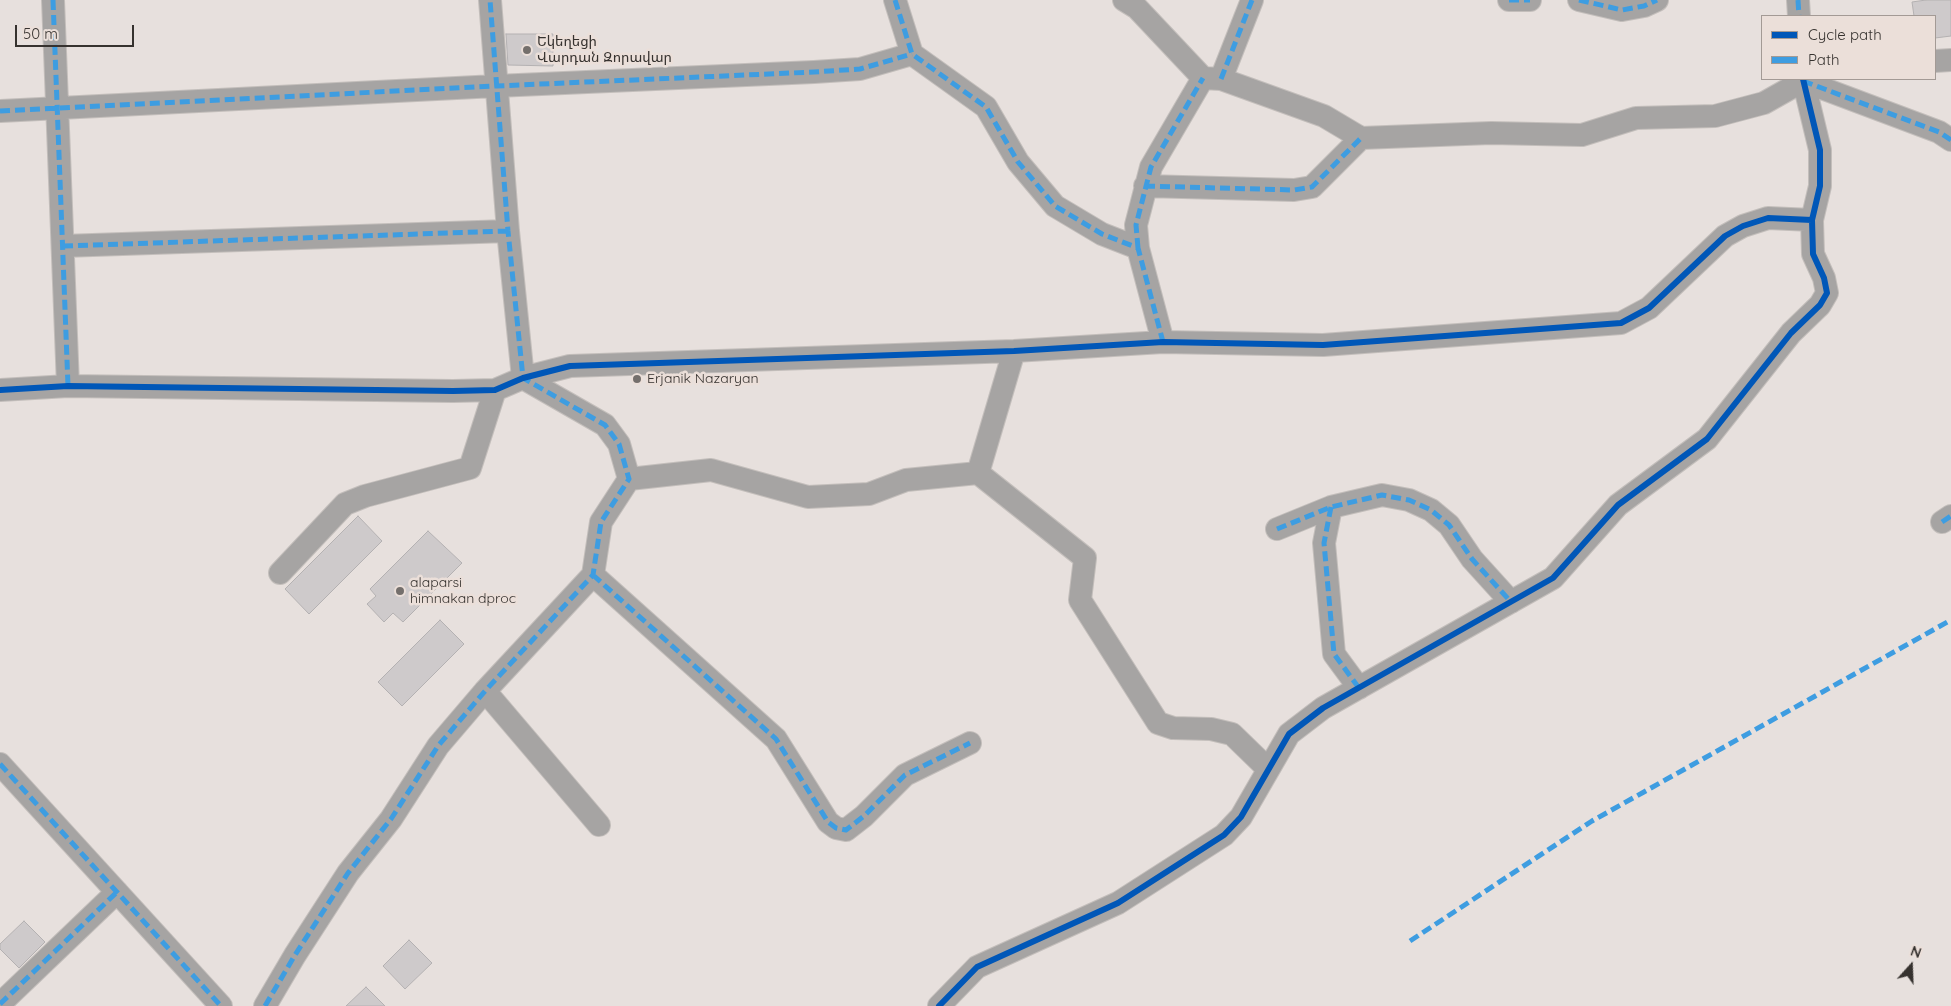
<!DOCTYPE html>
<html>
<head>
<meta charset="utf-8">
<style>
	body { margin:0 }
	#map { position:relative; width:1951px; height:1006px; overflow:hidden; background:#e7e0dd; font-family:Quicksand,sans-serif }
	canvas { display:block }
	.legend { position:absolute; left:1761px; top:15px; width:175px; height:65px; box-sizing:border-box; background:#ebdfd9; border:1px solid #a39a95; margin:0; padding:6px 9px; list-style:none; font-size:15px; color:#36322f }
	.legend li { display:flex; align-items:center; gap:10px; height:25px }
	.legend b { width:25px; border:1px solid #a39a95 }
	.north { position:absolute; left:1886px; top:941px; width:50px; height:50px; -webkit-text-stroke:4px #ebdfd9; paint-order:stroke; rotate:20deg; font-size:14px; font-weight:700; line-height:20px; text-align:center; color:#36322f }
	.north::after { content:''; display:block; margin:auto; width:18px; height:22px; background:#36322f; clip-path:polygon(50% 0,100% 100%,50% 72%,0 100%) }
	.scale { position:absolute; left:15px; top:25px; width:119px; height:22px; box-sizing:border-box; border:2px solid #36322f; border-top:0; padding-left:6px; font-size:15px; line-height:18px; white-space:nowrap; color:#36322f; -webkit-text-stroke:4px #ebdfd9; paint-order:stroke }
</style>
</head>
<body>
<div id="map">
<canvas width="1951" height="1006"></canvas>
<ul class="legend">
<li><b style="height:6px;background:#0057b8"></b>Cycle path</li>
<li><b style="height:6px;background:#3e9de1"></b>Path</li>
</ul>
<div class="north">N</div>
<div class="scale">50 m</div>
</div>
<script>
const c = document.querySelector('canvas').getContext('2d');
c.lineJoin = 'round';
function fill(path, color) {
  c.fillStyle = color;
  c.fill(path, 'evenodd');
}
function toPath(rows) {
  const path = new Path2D();
  for (const r of rows) {
    path.moveTo(r[0], r[1]);
    for (let i = 2; i < r.length; i += 2) path.lineTo(r[i], r[i + 1]);
  }
  return path;
}
function trace(path, color, width, dash) {
  c.strokeStyle = color;
  c.lineWidth = width;
  c.lineCap = dash ? 'butt' : 'round';
  c.setLineDash(dash || []);
  c.stroke(path);
}
function write(font, color, halo, rows, align = 'center') {
  c.font = font + ' Quicksand,"Noto Sans Armenian",sans-serif';
  c.lineWidth = 5;
  c.setLineDash([]);
  c.textBaseline = 'middle';
  c.strokeStyle = halo;
  c.fillStyle = color;
  for (const [text, x, y, turn = 0] of rows) {
    c.save();
    c.translate(x, y);
    c.rotate((+turn || 0) * Math.PI / 180);
    c.textAlign = isNaN(turn) ? turn : align;
    if (halo) c.strokeText(text, 0, 0);
    c.fillText(text, 0, 0);
    c.restore();
  }
}
const building = toPath([
	[1926,0,1951,0,1951,36,1935,38,1935,16,1914,16,1912,2,1926,0],
	[506,34,553,34,553,66,508,65,506,34],
	[358,516,382,541,309,614,285,589,358,516],
	[428,531,462,563,403,622,393,613,384,622,367,604,376,596,370,589,428,531],
	[440,620,464,644,402,706,378,682,440,620],
	[24,921,45,942,19,968,0,949,0,944,24,921],
	[409,940,432,963,405,989,383,966,409,940],
	[366,987,385,1006,346,1006,366,987]
]);
fill(building, '#cecacb');
trace(building, '#b4b1b2', 1);
const minor = toPath([
	[53,0,68,386],
	[895,0,912,54,986,107,1018,162,1055,206,1102,234,1138,248,1163,342],
	[1124,0,1137,8,1203,78,1221,79,1324,116,1361,138,1491,133,1582,135,1636,118,1715,116,1764,103,1803,81,1812,79],
	[1509,0,1530,0],
	[1579,0,1622,10,1644,6,1657,0],
	[1798,0,1799,16],
	[1935,61,1951,60],
	[1221,79,1252,0],
	[1803,81,1939,132,1951,140],
	[0,111,496,86,814,72,860,69,912,54],
	[1145,186,1294,190,1312,187,1361,138],
	[63,246,508,231],
	[1138,248,1136,225,1151,167,1203,78],
	[0,390,68,386,453,391,495,390,523,378,570,366,1014,351,1163,342,1323,345,1621,323,1649,308,1725,236,1743,226,1768,218,1812,220],
	[978,473,1014,351],
	[629,479,711,470,808,497,869,494,906,480,978,473,1085,558,1080,600,1158,723,1173,728,1211,729,1232,734,1268,769],
	[1331,507,1324,543,1334,654,1359,688],
	[1942,522,1951,516],
	[1277,529,1331,507,1382,495,1409,500,1431,510,1449,525,1472,559,1511,602],
	[280,573,345,504,365,496,470,468,495,390],
	[593,575,776,739,828,822,836,828,846,830,864,816,905,775,970,743],
	[485,691,599,825],
	[0,764,221,1006],
	[0,1004,117,892],
	[265,1006,295,955,348,873,391,819,438,746,485,691,593,575,601,522,629,479,619,444,605,425,523,378,508,231,490,0],
	[939,1006,977,967,1118,903,1224,835,1241,817,1289,734,1323,708,1553,578,1618,505,1707,439,1791,333,1820,305,1827,293,1824,278,1813,254,1812,220,1820,186,1820,150,1803,79]
]);
trace(minor, '#c3bebb', 24);
trace(minor, '#a6a4a3', 22);
trace(toPath([
	[53,0,68,386],
	[895,0,912,54,986,107,1018,162,1055,206,1102,234,1138,248,1163,342],
	[1509,0,1530,0],
	[1579,0,1622,10,1644,6,1657,0],
	[1798,0,1799,16],
	[1221,79,1252,0],
	[1803,81,1939,132,1951,140],
	[0,111,496,86,814,72,860,69,912,54],
	[1145,186,1294,190,1312,187,1361,138],
	[63,246,508,231],
	[1138,248,1136,225,1151,167,1203,78],
	[1331,507,1324,543,1334,654,1359,688],
	[1942,522,1951,516],
	[1277,529,1331,507,1382,495,1409,500,1431,510,1449,525,1472,559,1511,602],
	[593,575,776,739,828,822,836,828,846,830,864,816,905,775,970,743],
	[0,764,221,1006],
	[1410,941,1592,821,1951,620],
	[0,1004,117,892],
	[265,1006,295,955,348,873,391,819,438,746,485,691,593,575,601,522,629,479,619,444,605,425,523,378,508,231,490,0]
]), '#3e9de1', 5, [10, 5]);
trace(toPath([
	[0,390,68,386,453,391,495,390,523,378,570,366,1014,351,1163,342,1323,345,1621,323,1649,308,1725,236,1743,226,1768,218,1812,220],
	[939,1006,977,967,1118,903,1224,835,1241,817,1289,734,1323,708,1553,578,1618,505,1707,439,1791,333,1820,305,1827,293,1824,278,1813,254,1812,220,1820,186,1820,150,1803,79]
]), '#0057b8', 6);
for (const [x, y, r, color] of [
	[527,50,5,"#746f6c"],
	[637,379,5,"#746f6c"],
	[400,591,5,"#746f6c"]
]) {
  const dot = new Path2D();
  dot.arc(x, y, r, 0, 2 * Math.PI);
  c.fillStyle = color;
  c.fill(dot);
  trace(dot, '#ebdfd9', 2);
}
write('14px', '#36322f', '#ebdfd9', [
	["Եկեղեցի",537,42],
	["Վարդան Զորավար",537,58],
	["Erjanik Nazaryan",647,379],
	["alaparsi",410,583],
	["himnakan dproc",410,599]
], 'left');
</script>
</body>
</html>
